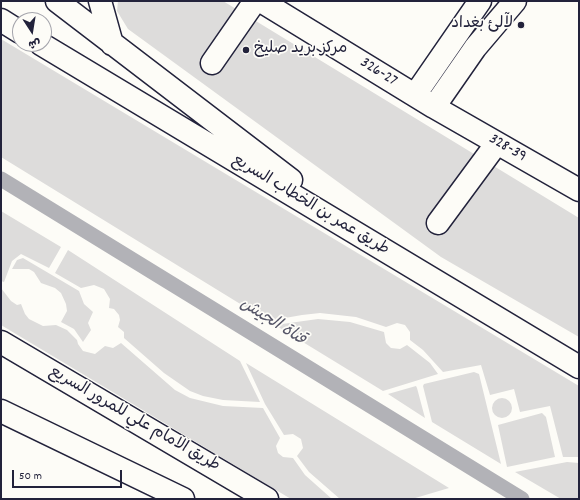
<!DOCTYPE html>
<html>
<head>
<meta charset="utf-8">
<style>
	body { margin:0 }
	#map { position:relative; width:580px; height:500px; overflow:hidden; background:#fdfcf7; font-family:Dekko,"Playpen Sans Arabic",sans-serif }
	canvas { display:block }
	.frame { position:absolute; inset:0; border:2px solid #22223b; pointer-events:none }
	.north { position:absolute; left:12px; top:12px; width:40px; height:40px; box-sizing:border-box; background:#fdfcf7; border:1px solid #a5a5ac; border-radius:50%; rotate:168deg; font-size:11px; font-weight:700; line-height:16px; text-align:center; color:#22223b }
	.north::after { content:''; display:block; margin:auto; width:14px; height:18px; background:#22223b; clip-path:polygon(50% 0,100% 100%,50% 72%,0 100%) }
	.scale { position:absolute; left:12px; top:470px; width:110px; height:18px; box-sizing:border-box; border:2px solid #22223b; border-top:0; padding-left:5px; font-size:12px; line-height:14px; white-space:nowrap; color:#22223b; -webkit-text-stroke:3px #fdfcf7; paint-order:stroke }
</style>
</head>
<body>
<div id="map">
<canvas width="580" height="500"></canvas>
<div class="frame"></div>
<div class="north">ش</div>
<div class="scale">50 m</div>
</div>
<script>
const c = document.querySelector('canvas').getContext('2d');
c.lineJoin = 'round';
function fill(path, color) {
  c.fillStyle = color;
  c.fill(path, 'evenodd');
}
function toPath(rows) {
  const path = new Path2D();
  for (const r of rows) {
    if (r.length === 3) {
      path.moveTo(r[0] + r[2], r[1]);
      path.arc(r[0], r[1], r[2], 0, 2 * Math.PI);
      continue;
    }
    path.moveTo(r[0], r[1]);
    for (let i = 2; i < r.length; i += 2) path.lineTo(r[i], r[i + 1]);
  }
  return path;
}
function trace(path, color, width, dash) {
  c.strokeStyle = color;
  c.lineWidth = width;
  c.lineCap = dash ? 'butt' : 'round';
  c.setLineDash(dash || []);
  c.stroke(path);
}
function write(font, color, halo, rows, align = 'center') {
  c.font = font + ' Dekko,"Playpen Sans Arabic",sans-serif';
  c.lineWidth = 3.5;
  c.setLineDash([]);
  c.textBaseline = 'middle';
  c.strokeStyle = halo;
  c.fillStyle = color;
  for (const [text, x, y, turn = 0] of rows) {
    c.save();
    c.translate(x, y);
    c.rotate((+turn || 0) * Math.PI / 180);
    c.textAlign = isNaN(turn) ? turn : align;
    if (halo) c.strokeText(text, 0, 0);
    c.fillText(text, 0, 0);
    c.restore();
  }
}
fill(toPath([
	[118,1,223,1,579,218,579,337,441,257,128,29,117,11],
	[1,39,579,386,579,457,563,457,550,406,520,412,514,389,490,395,481,365,443,372,423,350,410,340,410,332,405,325,397,323,386,327,356,317,320,313,302,315,268,321,1,157],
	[1,211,61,247,49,268,21,254,12,261,4,282,1,281],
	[68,250,240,361,260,402,223,400,203,396,190,391,164,373,124,338,124,332,118,327,120,320,119,315,114,309,109,308,110,299,104,289,94,285,81,288,55,273],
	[23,258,79,291,84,304,93,312,88,323,91,330,83,342,74,329,61,322,67,311,66,304,61,293,55,288,41,283,34,272,29,269,12,269,17,260],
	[1,288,11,301,17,305,21,304,25,314,29,319,43,326,56,325,67,330,77,340,78,344,83,351,95,354,105,346,113,348,121,343,175,390,190,398,223,406,263,408,280,438,276,446,278,453,283,457,293,458,305,475,332,499,291,499,1,325],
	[318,319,350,322,384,332,386,343,391,348,400,349,407,345,430,363,438,374,383,391,275,325],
	[246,363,449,488,412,499,340,499,309,472,297,456,303,448,301,439,293,434,284,435,265,404],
	[474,372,479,374,501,464,432,422,423,386,424,384],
	[416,386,417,388,425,418,388,394],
	[502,408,10],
	[542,413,546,417,555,457,507,467,498,425],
	[567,462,579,463,579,499,561,499,515,472]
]), '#dddcdb');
trace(toPath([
	[1,179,522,499]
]), '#b2b2b7', 15);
const minor = toPath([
	[261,1,434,107,579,190],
	[212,63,255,1],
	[415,95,480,1],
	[434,107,475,48,515,1],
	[438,223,497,143]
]);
const highway = toPath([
	[57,1,291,180],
	[100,1,112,44],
	[1,20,20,32],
	[41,44,579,367],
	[1,342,267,499],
	[1,411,183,499]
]);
trace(minor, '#22223b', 25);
trace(highway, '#22223b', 25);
trace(minor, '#fdfcf7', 22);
trace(highway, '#fdfcf7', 22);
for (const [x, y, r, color] of [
	[521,25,4,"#22223b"],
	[246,50,4,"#22223b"]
]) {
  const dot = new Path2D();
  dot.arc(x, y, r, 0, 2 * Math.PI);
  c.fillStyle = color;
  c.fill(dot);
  trace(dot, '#fdfcf7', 1.5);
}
write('16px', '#22223b', '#fdfcf7', [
	["لآلئ بغداد",513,25],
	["مركز بريد صليخ",254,50,"left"]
], 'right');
write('16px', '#22223b', '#fdfcf7', [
	["326-27",378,73,32],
	["328-39",507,149,30],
	["طريق عمر بن الخطاب السريع",310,206,31],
	["طريق الامام علي للمرور السريع",134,420,30]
]);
write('italic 17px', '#545466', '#fdfcf7', [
	["قناة الجيش",272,323,32]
]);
</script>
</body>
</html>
